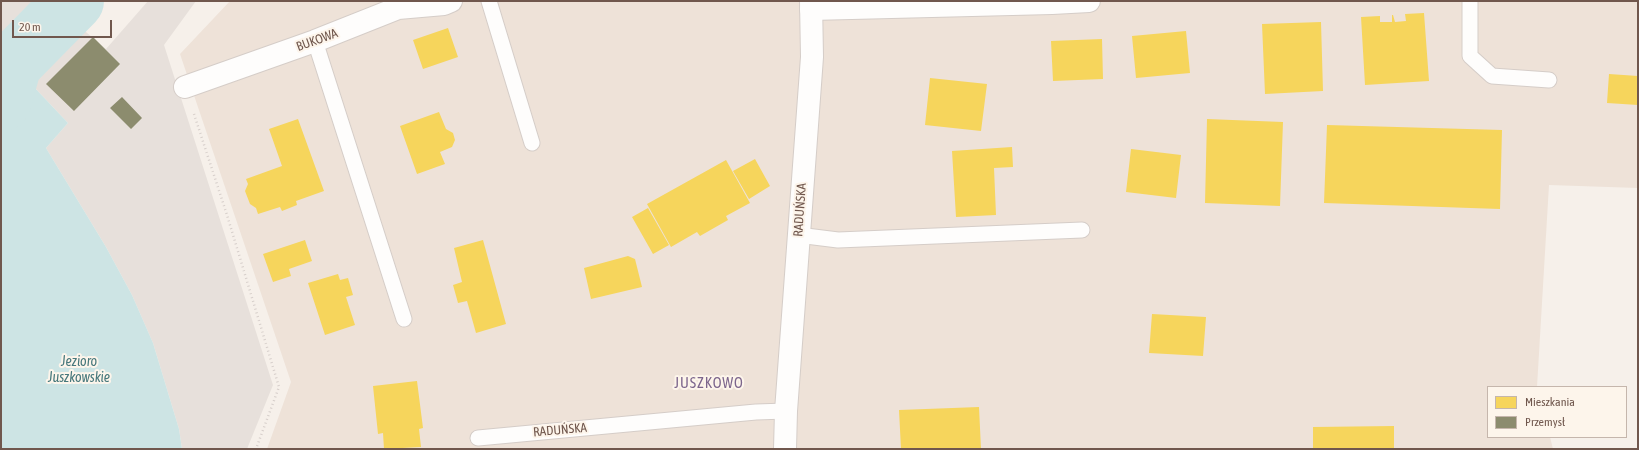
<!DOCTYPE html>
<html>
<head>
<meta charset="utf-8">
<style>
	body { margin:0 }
	#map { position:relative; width:1639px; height:450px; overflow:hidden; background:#f6f0ea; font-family:"Asap Condensed",sans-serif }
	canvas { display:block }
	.frame { position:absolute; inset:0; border:2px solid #70574d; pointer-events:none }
	.legend { position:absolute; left:1487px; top:386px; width:140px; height:52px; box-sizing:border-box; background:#fdf5eb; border:1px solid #c5b6ac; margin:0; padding:5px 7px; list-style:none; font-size:12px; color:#70574d }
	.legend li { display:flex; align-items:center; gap:8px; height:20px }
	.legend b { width:20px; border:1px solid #c5b6ac }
	.scale { position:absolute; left:12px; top:20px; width:100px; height:18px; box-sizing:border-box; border:2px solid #70574d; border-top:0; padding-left:5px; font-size:12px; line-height:14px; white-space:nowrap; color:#70574d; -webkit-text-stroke:3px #fdf5eb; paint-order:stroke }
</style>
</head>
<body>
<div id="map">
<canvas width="1639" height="450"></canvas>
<div class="frame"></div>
<ul class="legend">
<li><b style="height:11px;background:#f6d55c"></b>Mieszkania</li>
<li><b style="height:11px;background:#8c8c6e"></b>Przemysł</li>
</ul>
<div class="scale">20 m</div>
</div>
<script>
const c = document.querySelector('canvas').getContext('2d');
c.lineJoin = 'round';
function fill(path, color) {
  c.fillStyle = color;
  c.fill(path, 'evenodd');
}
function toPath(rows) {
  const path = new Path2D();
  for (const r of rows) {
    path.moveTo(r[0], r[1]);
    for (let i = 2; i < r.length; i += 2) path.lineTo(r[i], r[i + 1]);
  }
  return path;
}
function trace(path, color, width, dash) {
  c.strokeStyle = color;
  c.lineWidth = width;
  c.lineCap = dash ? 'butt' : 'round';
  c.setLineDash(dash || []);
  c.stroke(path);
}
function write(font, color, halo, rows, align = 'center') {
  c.font = font + ' "Asap Condensed",sans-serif';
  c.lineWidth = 4;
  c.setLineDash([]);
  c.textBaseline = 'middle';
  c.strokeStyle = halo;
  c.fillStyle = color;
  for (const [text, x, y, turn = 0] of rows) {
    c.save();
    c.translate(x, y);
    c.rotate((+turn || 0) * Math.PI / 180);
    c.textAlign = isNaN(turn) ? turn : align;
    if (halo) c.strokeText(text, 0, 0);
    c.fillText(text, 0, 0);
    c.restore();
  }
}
fill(toPath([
	[230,1,1638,1,1638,188,1549,185,1537,387,1488,387,1488,437,1550,437,1553,449,267,449,291,382,180,54]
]), '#eee2d8');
fill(toPath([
	[1,1,50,1,21,31,47,59,80,27,106,49,148,1,196,1,164,45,273,385,247,449,182,449,179,429,153,343,132,295,106,247,46,148,68,123,1,52]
]), '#e7e0db');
fill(toPath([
	[1,52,68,123,46,148,106,247,132,295,153,343,179,429,182,449,1,449]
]), '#cde4e4');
fill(toPath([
	[1424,13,1429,81,1365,85,1361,17,1380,16,1380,22,1392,22,1392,15,1393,15,1395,22,1406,21,1405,14],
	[1321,22,1323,91,1265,94,1262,24],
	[448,28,458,57,423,69,413,40],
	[1186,31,1190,73,1136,78,1132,36],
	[1102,39,1103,79,1053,81,1051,41],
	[1609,74,1638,76,1638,105,1607,103],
	[930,78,987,84,981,131,925,125],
	[439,112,446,129,453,133,455,140,452,147,440,152,445,164,417,174,400,126],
	[298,119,324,191,296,201,297,205,282,211,280,207,258,214,256,208,250,204,245,191,248,184,246,179,282,166,269,129],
	[1207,119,1283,122,1280,206,1205,203],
	[1327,125,1502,130,1500,209,1324,203],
	[1012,147,1013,167,994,168,996,215,956,217,952,151],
	[1131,149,1181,155,1176,198,1126,192],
	[755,159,770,186,749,199,733,171],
	[726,160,750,203,726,216,728,220,700,236,697,232,671,247,647,204],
	[648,208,669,245,653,254,632,217],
	[305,240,312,261,289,269,291,276,273,282,263,254],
	[483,240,506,324,476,333,467,301,458,303,453,285,462,282,454,248],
	[628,256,635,259,642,287,591,299,584,268],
	[338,274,340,280,348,278,353,295,346,297,355,325,325,335,308,283],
	[1152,314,1206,317,1203,356,1149,353],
	[417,381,423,428,419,429,421,447,384,449,383,433,378,434,373,386],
	[979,407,981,449,901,449,899,410],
	[1394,426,1394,449,1313,449,1313,427]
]), '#f6d55c');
fill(toPath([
	[93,37,120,64,74,111,46,84],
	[122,97,142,118,131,129,110,108]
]), '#8c8c6e');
trace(toPath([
	[1,102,12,64,74,1]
]), '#cde4e4', 60);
const service = toPath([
	[489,1,532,143],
	[1470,1,1470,56,1492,76,1549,80],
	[315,41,404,319],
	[798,235,838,240,1082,230],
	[478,438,756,412,786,411]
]);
const minor = toPath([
	[811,9,1052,3,1089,1],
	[185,87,315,41,398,8,444,4,451,1]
]);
const tertiary = toPath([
	[785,449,786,411,812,57,811,1]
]);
trace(service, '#d5cdc8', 17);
trace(minor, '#d5cdc8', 24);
trace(tertiary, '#d5cdc8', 24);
trace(toPath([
	[194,114,227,215,279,387,256,449]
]), '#d7cfcb', 2.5, [1, 3]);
trace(service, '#fefdfc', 15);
trace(minor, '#fefdfc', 22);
trace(tertiary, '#fefdfc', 22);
write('13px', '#70574d', '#fdf5eb', [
	["BUKOWA",317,40,-20],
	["RADUŃSKA",800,210,-86],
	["RADUŃSKA",560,430,-5]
]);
write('italic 14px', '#46777b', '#fdf5eb', [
	["Jezioro",79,362],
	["Juszkowskie",79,378]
]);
c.letterSpacing = '1px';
write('15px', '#7c658c', '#fdf5eb', [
	["JUSZKOWO",709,383]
]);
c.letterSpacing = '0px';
</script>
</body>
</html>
